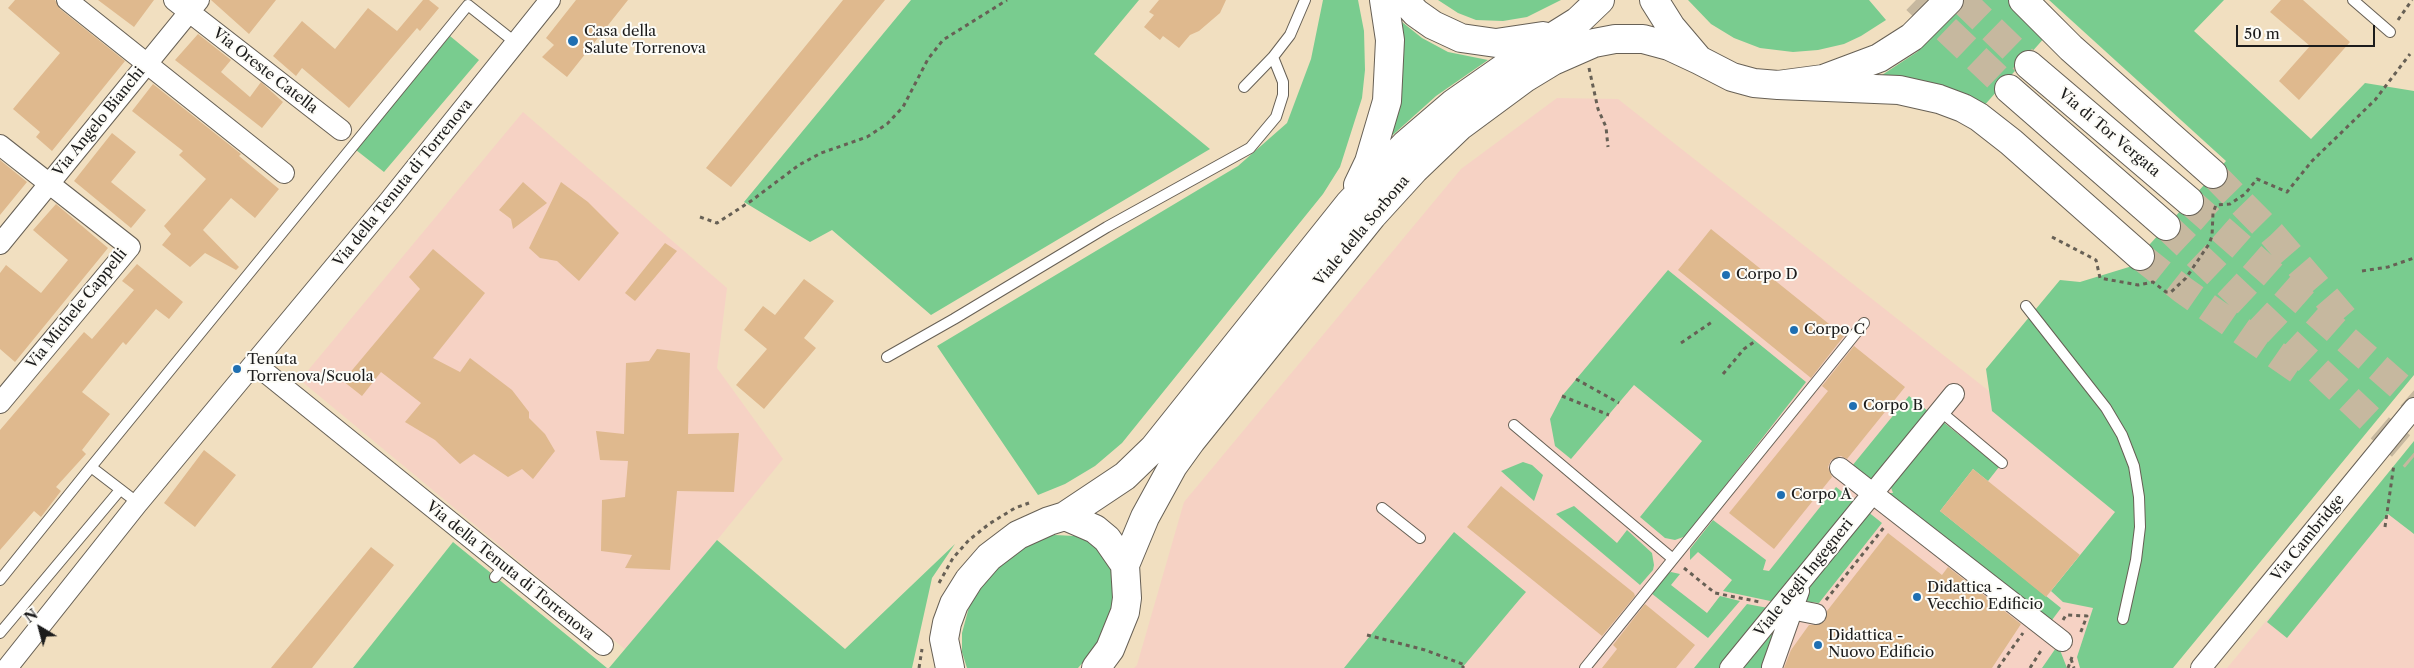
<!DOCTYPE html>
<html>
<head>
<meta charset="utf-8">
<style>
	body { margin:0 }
	#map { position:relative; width:2414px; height:668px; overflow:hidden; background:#f1dfc0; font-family:"Libre Caslon Text",serif }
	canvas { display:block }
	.north { position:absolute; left:15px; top:603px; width:50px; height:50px; -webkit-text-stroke:4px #fdfcf7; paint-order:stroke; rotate:323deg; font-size:14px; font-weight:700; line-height:20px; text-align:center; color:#1c1c1c }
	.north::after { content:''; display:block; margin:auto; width:18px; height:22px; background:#1c1c1c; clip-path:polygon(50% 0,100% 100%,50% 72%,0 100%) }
	.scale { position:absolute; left:2236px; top:25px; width:139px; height:22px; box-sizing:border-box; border:2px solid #1c1c1c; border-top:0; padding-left:6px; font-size:15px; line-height:18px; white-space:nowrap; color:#1c1c1c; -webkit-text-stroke:4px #fdfcf7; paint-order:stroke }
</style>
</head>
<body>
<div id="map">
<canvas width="2414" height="668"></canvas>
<div class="north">N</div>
<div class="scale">50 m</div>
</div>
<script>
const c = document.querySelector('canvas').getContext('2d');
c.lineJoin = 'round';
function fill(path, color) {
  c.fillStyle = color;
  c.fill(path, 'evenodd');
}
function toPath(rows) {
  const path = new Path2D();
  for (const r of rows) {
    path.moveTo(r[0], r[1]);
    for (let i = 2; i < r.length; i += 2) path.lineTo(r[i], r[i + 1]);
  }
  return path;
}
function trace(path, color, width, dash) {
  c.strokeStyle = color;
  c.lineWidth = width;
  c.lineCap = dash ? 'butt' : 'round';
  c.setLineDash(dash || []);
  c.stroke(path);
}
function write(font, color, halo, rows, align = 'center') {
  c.font = font + ' "Libre Caslon Text",serif';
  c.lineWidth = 4;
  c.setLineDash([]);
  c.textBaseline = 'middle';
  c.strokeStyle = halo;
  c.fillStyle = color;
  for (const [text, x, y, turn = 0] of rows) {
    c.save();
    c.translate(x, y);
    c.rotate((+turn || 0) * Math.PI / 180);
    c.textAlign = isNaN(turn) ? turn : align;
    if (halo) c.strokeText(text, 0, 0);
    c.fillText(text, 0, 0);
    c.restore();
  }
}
fill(toPath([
	[1557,98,1618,99,2210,565,2124,668,1134,668,1137,665,1184,502,1461,169],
	[523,112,727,288,717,368,783,459,627,651,300,380],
	[2369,497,2414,532,2414,668,2227,668]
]), '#f6d2c4');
fill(toPath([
	[911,0,1139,0,1094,54,1210,149,931,315,832,230,810,242,744,202],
	[1323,0,1358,0,1364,31,1365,70,1362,98,1340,167,1323,194,1122,443,1095,466,1065,484,1038,495,937,346,1238,166,1287,123,1311,59],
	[1438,0,1561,0,1527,17,1503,21,1476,20,1458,13],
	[1688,0,1869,0,1886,20,1861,36,1844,44,1818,50,1793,52,1760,48,1734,38,1711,24],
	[1970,0,2009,0,2019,13,2046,36,1982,108,1898,77,1882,75,1917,52],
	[2049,0,2224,0,2194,31,2311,139,2365,83,2414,91,2414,375,2173,668,2080,668,2077,657,2093,608,2063,602,2051,591,2115,512,1992,411,1986,369,2060,280,2080,282,2129,267,2226,161],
	[1397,18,1422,38,1448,52,1488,60,1436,96,1385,142],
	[450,36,479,60,384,172,356,150],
	[1668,270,1806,382,1686,536,1675,540,1665,538,1640,517,1702,441,1634,385,1571,459,1555,446,1550,419,1562,396],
	[1909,396,1929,412,1872,482,1852,466],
	[1942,421,1999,467,1988,481,1973,469,1940,511,2061,608,2049,624,1989,576,1989,570,1984,571,1885,493,1893,493,1890,485],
	[2414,441,2414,534,2388,514,2287,638,2267,622],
	[1523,462,1532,465,1543,475,1534,501,1501,471],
	[1836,487,1855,502,1775,602,1723,591,1732,580,1698,552,1690,560,1690,549,1713,520,1766,560,1763,570,1769,571],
	[1574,506,1617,543,1627,530,1652,553,1654,565,1653,570,1640,585,1556,514],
	[1867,511,1882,523,1819,603,1802,601,1809,582],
	[1454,532,1526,592,1519,600,1462,668,1344,668],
	[1055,535,1075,536,1093,542,1111,560,1117,594,1103,639,1078,668,967,668,962,652,962,633,969,607,979,588,994,569,1022,547,1043,537],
	[717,540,845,649,955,544,932,578,912,668,609,668],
	[453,542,607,668,353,668],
	[1671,572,1680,574,1671,585,1707,613,1720,596,1740,601,1708,638,1651,593,1665,575],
	[1747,604,1768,608,1719,668,1694,668],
	[1778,622,1767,660,1761,668,1741,668],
	[2058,645,2067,668,2042,668]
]), '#79cc8f');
fill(toPath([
	[15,0,55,0,60,9,125,61,52,151,36,137,40,132,13,109,60,53,8,8],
	[98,0,154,0,134,27],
	[211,0,276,0,249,34],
	[423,0,429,0,439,8,420,31,417,28,349,108,302,68,296,76,273,56,302,21,335,49,368,8,397,31],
	[576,0,628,0,567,77,542,57,554,45,546,38],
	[843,0,885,0,731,187,706,168],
	[1159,0,1226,0,1220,13,1199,31,1190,35,1179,48,1163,36,1160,40,1144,27,1154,15,1149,12],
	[2281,0,2303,0,2350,42,2299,100,2279,81,2310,46,2270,12],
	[198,34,231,60,221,72,250,97,261,82,283,102,262,128,175,60],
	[153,84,241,154,239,156,279,189,255,218,231,198,203,230,239,267,236,270,205,253,190,267,162,245,171,234,164,226,206,179,179,155,183,151,132,111],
	[112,133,136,152,111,182,146,210,131,228,74,181],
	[0,160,27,182,0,215],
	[523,182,547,203,513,229,511,219,499,210],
	[561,182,588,202,619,233,579,281,557,261,540,258,529,248],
	[56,204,108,248,15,362,0,349,0,273,6,265,41,293,68,260,33,230],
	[1711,229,1844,336,1811,378,1678,270],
	[665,243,677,251,635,301,625,293],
	[433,249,485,293,433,358,460,372,470,358,512,390,529,412,529,418,545,434,555,451,533,479,522,469,508,477,474,454,460,464,435,440,405,422,421,403,381,372,362,396,343,381,420,289,409,277],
	[137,264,183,302,169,319,156,309,126,345,123,342,82,392,110,414,82,450,86,454,56,487,61,491,41,517,34,511,0,550,0,430,84,332,92,339,134,290,122,281],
	[804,279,834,301,804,338,816,348,764,409,736,385,767,349,744,330,763,306,775,315],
	[1854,346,1905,387,1847,459,1841,456,1831,460,1828,467,1832,477,1774,549,1729,513,1828,391,1822,386],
	[657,349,690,353,688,434,739,433,734,492,677,491,670,570,625,568,632,555,601,551,602,500,625,497,628,461,600,460,596,431,624,434,626,363,649,361],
	[204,450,236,475,195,527,164,503],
	[1973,469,2080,555,2046,597,1940,511],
	[1501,486,1634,593,1635,596,1602,636,1467,527],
	[1888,533,1942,575,1948,567,2021,624,1992,668,1784,668,1791,650,1809,625,1819,625,1825,621,1827,611],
	[371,547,394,565,312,668,271,668],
	[1645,604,1695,645,1676,668,1602,668,1617,649,1613,645]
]), '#dfb98e');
trace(toPath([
	[1916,0,2009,89],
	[1962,0,2029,65],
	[2213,174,2272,234,2344,318],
	[2189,201,2414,399],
	[2166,226,2373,422,2414,457],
	[2140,256,2183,290,2298,370]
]), '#c6b89f', 28, [28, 14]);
const lane = toPath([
	[2353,0,2390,32],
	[1244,87,1273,57],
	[2026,306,2106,408,2122,435,2134,466,2139,497,2140,527,2136,560,2123,619],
	[887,357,954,319,1107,227,1250,148,1276,117,1283,95,1283,82,1273,57,1290,35,1305,0],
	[1940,411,2002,463],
	[1514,425,1673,559],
	[138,503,91,467,468,5,516,43],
	[1382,508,1420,538],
	[495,577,504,566],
	[0,580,91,467],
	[0,633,120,490],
	[1585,668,1864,323]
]);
const street = toPath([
	[67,0,284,173],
	[174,0,341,130],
	[0,145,130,247,0,403],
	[0,244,199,0],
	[255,364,603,645],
	[1840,468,2062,641],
	[1781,607,1816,614],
	[1772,667,1799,591],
	[7,668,138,503,389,201,550,0],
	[1730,668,1954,394],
	[2201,668,2414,408]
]);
const secondary = toPath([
	[1404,0,1416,13,1433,25,1461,38,1496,43,1543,36],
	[1654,0,1671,27,1699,60,1732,77,1754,83,1778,85,1823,79,1879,58,1912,37,1949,0],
	[2023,0,2071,48,2213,174],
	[2029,65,2189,201],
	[1778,85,1899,90,1939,99,1963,108,1979,117,2011,142,2140,256],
	[2009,89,2166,226],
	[1358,185,1369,162,1387,101,1390,40,1384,0],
	[1065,516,1125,476,1154,448,1349,204,1405,145,1454,103,1514,61,1578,21,1600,0],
	[1125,565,1145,517,1173,466,1191,441,1372,216,1414,170,1460,126,1525,78,1553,61,1594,43,1615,39,1643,39,1669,46,1699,60],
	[950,668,944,639,947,623,954,604,969,580,989,557,1018,535,1049,521,1065,516,1095,529,1107,539,1125,565,1127,598,1125,612,1110,649,1096,668]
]);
trace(lane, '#676055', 12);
trace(street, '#676055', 22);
trace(secondary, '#676055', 30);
trace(toPath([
	[2398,20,2412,0],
	[1589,68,1598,109,1606,127,1608,147],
	[700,217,717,223,751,201,799,165,821,153,867,137,887,124,903,107,928,59,943,40,1007,0],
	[2052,237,2096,260,2100,278,2138,285,2153,282,2166,292,2171,292,2186,278,2209,244,2212,236,2213,213,2216,205,2230,204,2245,194,2257,179,2287,192,2312,161,2375,100,2410,54],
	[2362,271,2388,267,2414,258],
	[1681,343,1712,322],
	[1723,374,1744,349,1754,342],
	[1576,379,1619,403],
	[1562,396,1609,415],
	[2385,527,2394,464],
	[1684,568,1715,593,1760,602],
	[939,583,953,558,969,540,989,524,1015,508,1029,503],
	[1826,600,1885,526],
	[2063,620,2066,615,2087,616,2080,634],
	[1367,635,1425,650,1465,665,1462,668],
	[2071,659,2074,668],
	[919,668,922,649],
	[1998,668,2023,633],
	[2030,668,2042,649],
	[2068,668,2072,657]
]), '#676055', 3, [4, 4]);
trace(lane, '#fff', 10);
trace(street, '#fff', 20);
trace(secondary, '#fff', 28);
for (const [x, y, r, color] of [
	[573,41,6,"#1f6fb2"],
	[1726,275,5,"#1f6fb2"],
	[1794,330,5,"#1f6fb2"],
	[237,369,5,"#1f6fb2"],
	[1853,406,5,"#1f6fb2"],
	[1781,495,5,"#1f6fb2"],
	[1917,597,5,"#1f6fb2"],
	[1818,645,5,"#1f6fb2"]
]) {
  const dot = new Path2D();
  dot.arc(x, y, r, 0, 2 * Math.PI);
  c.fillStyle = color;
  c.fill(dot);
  trace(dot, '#fdfcf7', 2);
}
write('15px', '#1c1c1c', '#fdfcf7', [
	["Casa della",584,32],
	["Salute Torrenova",584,49],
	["Corpo D",1736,275],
	["Corpo C",1804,330],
	["Tenuta",247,360],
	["Torrenova/Scuola",247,377],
	["Corpo B",1863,406],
	["Corpo A",1791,495],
	["Didattica -",1927,588],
	["Vecchio Edificio",1927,605],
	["Didattica -",1828,636],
	["Nuovo Edificio",1828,653]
], 'left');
write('15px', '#1c1c1c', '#fdfcf7', [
	["Via Oreste Catella",265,71,38],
	["Via Angelo Bianchi",99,122,-51],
	["Via di Tor Vergata",2109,133,40],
	["Via della Tenuta di Torrenova",403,183,-51],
	["Viale della Sorbona",1362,231,-50],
	["Via Michele Cappelli",77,309,-51],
	["Via Cambridge",2308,538,-51],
	["Via della Tenuta di Torrenova",510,571,39],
	["Viale degli Ingegneri",1804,578,-51]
]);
</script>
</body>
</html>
